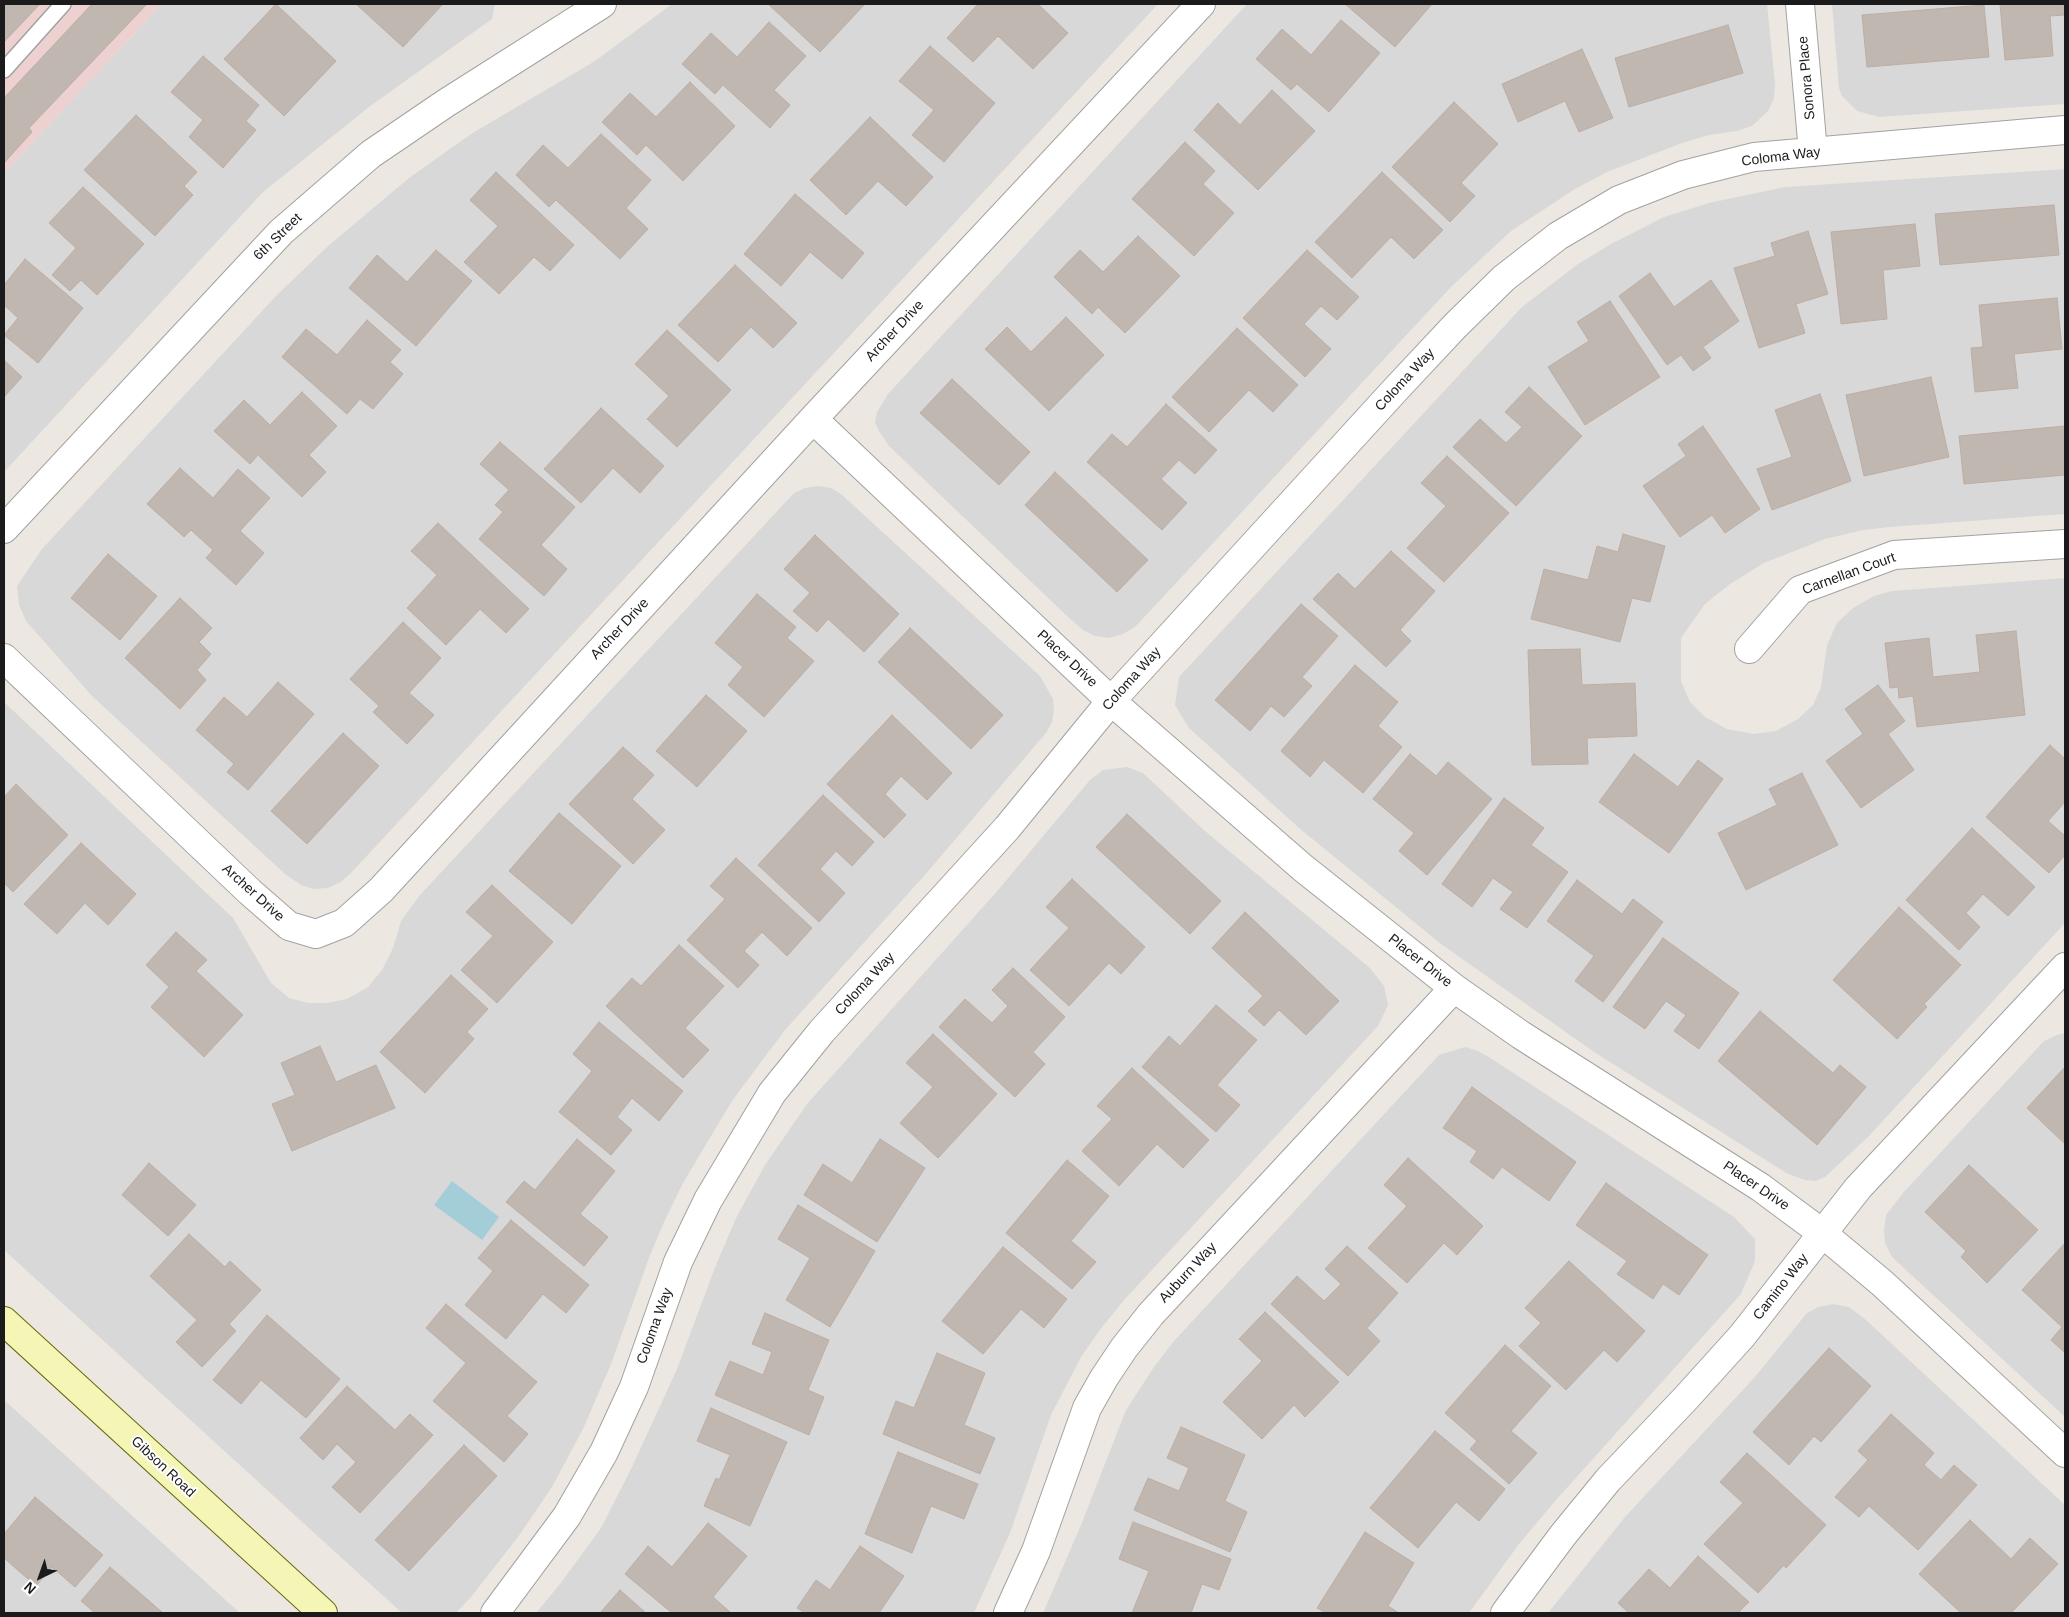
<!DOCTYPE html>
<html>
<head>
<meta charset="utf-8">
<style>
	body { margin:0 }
	#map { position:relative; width:2069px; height:1617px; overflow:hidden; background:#ece8e1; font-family:Arial,sans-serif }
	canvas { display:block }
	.frame { position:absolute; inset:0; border:5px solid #1b1b1b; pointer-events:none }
	.north { position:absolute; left:15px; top:1552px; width:50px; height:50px; -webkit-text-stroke:4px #fff; paint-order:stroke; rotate:222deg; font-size:14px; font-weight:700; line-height:20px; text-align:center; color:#1b1b1b }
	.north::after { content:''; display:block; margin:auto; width:18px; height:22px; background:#1b1b1b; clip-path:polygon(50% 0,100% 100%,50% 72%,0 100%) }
</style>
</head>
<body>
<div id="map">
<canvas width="2069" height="1617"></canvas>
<div class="frame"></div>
<div class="north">N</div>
</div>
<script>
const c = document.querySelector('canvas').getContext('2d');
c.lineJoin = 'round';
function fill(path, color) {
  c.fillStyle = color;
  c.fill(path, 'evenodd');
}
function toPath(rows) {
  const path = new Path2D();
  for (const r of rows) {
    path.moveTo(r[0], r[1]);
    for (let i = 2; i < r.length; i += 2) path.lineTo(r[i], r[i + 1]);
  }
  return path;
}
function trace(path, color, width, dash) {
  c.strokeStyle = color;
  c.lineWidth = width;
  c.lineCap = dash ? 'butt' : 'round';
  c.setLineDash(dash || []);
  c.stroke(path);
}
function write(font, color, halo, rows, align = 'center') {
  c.font = font + ' Arial,sans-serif';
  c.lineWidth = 4;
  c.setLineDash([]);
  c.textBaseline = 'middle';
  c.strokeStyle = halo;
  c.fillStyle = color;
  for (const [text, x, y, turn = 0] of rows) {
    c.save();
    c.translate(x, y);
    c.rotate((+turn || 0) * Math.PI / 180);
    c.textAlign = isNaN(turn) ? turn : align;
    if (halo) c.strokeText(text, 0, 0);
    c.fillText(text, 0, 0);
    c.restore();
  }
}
fill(toPath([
	[162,4,495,4,492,19,369,107,262,193,4,472,4,173],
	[672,4,1158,4,351,873,341,882,328,888,313,889,301,885,285,874,92,696,26,621,19,605,17,586,42,549,276,296,327,247,409,178,471,134,595,61],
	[1247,4,1767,4,1775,84,1774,98,1768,111,1752,126,1737,131,1709,135,1682,143,1607,172,1575,189,1511,231,1451,287,1136,626,1123,634,1109,638,1095,636,1083,630,1067,616,889,446,879,431,875,422,877,412,888,394],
	[1832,4,2065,4,2065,104,1879,117,1857,111,1842,96,1839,88],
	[2065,169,2065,514,1890,527,1863,530,1825,539,1764,563,1730,584,1705,604,1681,638,1681,681,1690,702,1705,717,1727,729,1754,734,1776,731,1798,719,1813,705,1821,687,1827,645,1837,623,1853,608,1874,596,1892,591,2065,578,2065,923,1868,1137,1825,1177,1816,1181,1805,1180,1788,1174,1594,1052,1441,944,1299,828,1189,728,1175,705,1179,677,1522,307,1578,264,1611,244,1664,217,1709,203,1785,187],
	[819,486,831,488,841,494,1040,676,1053,699,1054,710,1052,722,1046,733,924,876,785,1030,732,1101,683,1183,664,1222,649,1258,611,1364,583,1429,552,1487,518,1537,471,1597,456,1613,402,1613,4,1250,4,702,233,918,271,983,289,998,308,1003,327,1003,347,999,368,987,382,970,393,948,401,921,420,895,794,493,805,488],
	[1127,767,1143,773,1205,831,1370,968,1384,986,1388,1005,1378,1026,1125,1299,1099,1331,1081,1357,1051,1415,1010,1533,974,1613,536,1613,560,1584,601,1528,632,1467,677,1369,714,1270,736,1218,765,1165,807,1104,999,889,1090,780,1103,770],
	[2065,1033,2065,1417,1892,1257,1885,1243,1884,1230,1886,1215,1903,1193,2044,1041,2057,1035],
	[1465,1047,1478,1051,1492,1059,1734,1217,1755,1239,1755,1261,1741,1294,1556,1500,1519,1544,1469,1613,1043,1613,1081,1525,1126,1410,1154,1367,1174,1341,1425,1070,1439,1055],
	[1833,1304,1849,1307,1865,1319,2065,1505,2065,1613,1548,1613,1625,1517,1754,1378,1807,1313,1818,1307],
	[4,1400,240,1613,4,1613]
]), '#d9d8d8');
fill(toPath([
	[4,4,162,4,4,173]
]), '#edd0d0');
fill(toPath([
	[452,1181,499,1217,482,1240,434,1205]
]), '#a3ced8');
const building = toPath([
	[4,4,40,4,4,42,4,4],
	[92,4,147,4,29,128,32,132,4,163,4,98,92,4],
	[276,4,336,61,284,116,224,59,276,4],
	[356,4,443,4,403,47,356,4],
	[768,4,865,4,820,52,768,4],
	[978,4,1038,4,1068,33,1033,69,998,36,973,62,947,38,978,4],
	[1345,4,1432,4,1395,47,1345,4],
	[2000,4,2065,4,2065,15,2050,16,2053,56,2005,60,2000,4],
	[1984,5,1989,57,1867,67,1862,15,1984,5],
	[1341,20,1380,53,1329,112,1297,84,1291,90,1256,59,1282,29,1311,55,1341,20],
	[769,22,806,56,774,90,790,105,770,128,723,85,715,94,682,64,711,33,737,57,769,22],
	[1728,25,1743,73,1629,107,1615,58,1728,25],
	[930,46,995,103,944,162,912,135,934,110,899,81,930,46],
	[1582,49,1613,118,1579,132,1565,101,1518,122,1502,84,1582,49],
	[203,56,259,105,246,121,256,130,223,168,189,137,203,120,171,92,203,56],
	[690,82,735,126,683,181,646,145,637,155,602,122,630,93,656,117,690,82],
	[1272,90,1315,131,1258,190,1194,130,1218,103,1240,125,1272,90],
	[1454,102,1498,144,1461,183,1475,196,1450,222,1392,167,1454,102],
	[136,115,197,172,184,186,193,195,155,236,84,170,136,115],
	[870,117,933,177,906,206,878,181,846,215,810,180,870,117],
	[601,134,651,180,626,208,648,229,620,259,556,200,549,207,516,175,543,145,568,168,601,134],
	[1185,142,1215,171,1203,184,1234,213,1194,256,1132,199,1185,142],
	[496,172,574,245,550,271,534,257,499,294,464,262,498,226,470,200,496,172],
	[1382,172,1443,230,1414,259,1391,237,1352,278,1315,242,1382,172],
	[83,187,144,244,97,295,81,280,70,291,52,275,76,248,49,223,83,187],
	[795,194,864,253,842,279,810,252,781,286,744,254,795,194],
	[2054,205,2059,255,1940,265,1935,214,2054,205],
	[1915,224,1920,266,1883,270,1887,319,1841,324,1831,232,1915,224],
	[1808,231,1828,294,1796,304,1805,333,1759,348,1734,268,1775,256,1771,243,1808,231],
	[1138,236,1180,276,1125,333,1098,307,1092,314,1054,277,1080,250,1103,272,1138,236],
	[436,250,472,281,416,346,349,288,377,255,407,282,436,250],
	[1307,250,1359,297,1337,320,1321,306,1304,324,1331,349,1305,377,1243,318,1307,250],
	[25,259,83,308,38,363,4,335,18,318,4,305,4,285,25,259],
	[735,265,797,323,773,348,751,327,718,362,678,325,735,265],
	[1650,273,1674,307,1711,280,1739,321,1703,347,1711,358,1693,371,1681,355,1667,365,1619,296,1650,273],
	[2057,298,2062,349,2014,354,2018,388,1975,392,1971,348,1983,347,1979,305,2057,298],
	[1610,301,1660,377,1585,425,1548,367,1589,341,1577,322,1610,301],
	[1066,317,1104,355,1049,411,985,349,1007,327,1031,352,1066,317],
	[367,320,401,350,390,362,403,374,373,409,360,399,347,414,282,357,306,329,337,355,367,320],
	[1237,328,1298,385,1273,412,1249,390,1209,432,1172,397,1237,328],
	[667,330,731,390,677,447,647,419,669,396,635,364,667,330],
	[4,360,22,377,4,397,4,360],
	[1931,377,1949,457,1864,476,1846,395,1931,377],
	[952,379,1030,452,999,485,920,413,952,379],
	[1529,387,1582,436,1516,506,1453,447,1480,419,1506,443,1522,427,1505,412,1529,387],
	[302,392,337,426,309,455,326,472,302,497,258,455,250,464,214,431,244,400,270,425,302,392],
	[1820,394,1851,481,1772,510,1757,469,1792,457,1775,410,1820,394],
	[1166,404,1217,450,1195,474,1179,460,1161,479,1187,503,1162,530,1087,462,1112,434,1127,447,1166,404],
	[601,408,664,466,640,493,613,468,581,503,544,469,601,408],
	[1703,426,1760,509,1725,533,1712,515,1680,537,1643,486,1686,456,1678,444,1703,426],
	[2065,426,2065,475,1964,484,1959,436,2065,426],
	[500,442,575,507,541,545,567,569,544,596,479,539,503,512,495,505,509,490,480,464,500,442],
	[1447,456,1509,513,1444,582,1407,548,1446,506,1421,483,1447,456],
	[180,468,213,498,238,469,270,498,240,531,264,553,236,585,206,558,213,550,191,530,184,537,147,504,180,468],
	[1055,472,1148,560,1117,592,1025,505,1055,472],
	[438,523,529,609,506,633,480,609,446,645,407,608,437,575,411,551,438,523],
	[1623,534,1665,546,1650,602,1632,598,1620,642,1531,619,1544,569,1588,580,1597,546,1618,552,1623,534],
	[815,535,899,614,864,652,828,619,817,632,793,611,810,593,784,569,815,535],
	[1391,551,1435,591,1400,630,1411,641,1386,667,1313,599,1338,573,1355,589,1391,551],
	[108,554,157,596,120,640,71,598,108,554],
	[757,594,796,627,787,638,814,661,764,717,728,685,743,667,715,643,757,594],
	[180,598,212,628,199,642,211,654,197,670,206,680,180,709,125,658,180,598],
	[1301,604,1338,636,1302,677,1312,686,1284,717,1271,706,1250,731,1215,700,1301,604],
	[403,622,441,658,409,693,434,715,407,744,373,712,379,706,350,679,403,622],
	[910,628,1003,715,971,749,878,662,910,628],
	[2016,631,2025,715,1917,727,1913,696,1899,698,1898,687,1890,688,1885,643,1929,638,1933,677,1980,672,1976,635,2016,631],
	[1580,649,1582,685,1635,683,1637,736,1587,738,1588,764,1532,765,1528,650,1580,649],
	[1355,665,1398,702,1378,726,1402,747,1363,793,1324,760,1310,777,1281,751,1355,665],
	[278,682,314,714,248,790,227,772,234,764,196,730,224,697,247,717,278,682],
	[1878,685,1905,721,1888,734,1914,770,1861,808,1826,761,1863,734,1845,709,1878,685],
	[706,695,747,731,697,787,656,751,706,695],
	[892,715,952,773,927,800,901,776,885,794,906,815,884,838,827,784,892,715],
	[343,733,379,766,307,844,271,811,343,733],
	[2050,745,2065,759,2065,802,2048,821,2065,836,2065,855,2049,873,1986,817,2050,745],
	[623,747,654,775,632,799,665,830,633,864,569,804,623,747],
	[1410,754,1436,776,1448,762,1492,799,1427,875,1399,851,1414,833,1373,799,1410,754],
	[1634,754,1678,787,1698,760,1723,779,1669,853,1599,802,1634,754],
	[1802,773,1838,845,1746,890,1718,833,1777,805,1769,789,1802,773],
	[16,784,68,835,13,892,4,883,4,797,16,784],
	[823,795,874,842,852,866,836,851,820,869,845,893,819,922,758,865,823,795],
	[1504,798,1544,828,1531,845,1568,872,1527,928,1500,909,1513,892,1493,878,1472,907,1442,884,1504,798],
	[559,813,621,866,572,924,509,871,559,813],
	[1127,814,1221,901,1190,934,1096,847,1127,814],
	[1972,828,2035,887,2008,916,1983,894,1966,913,1980,927,1959,950,1906,900,1972,828],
	[81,843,136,894,108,925,85,903,57,934,24,904,81,843],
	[736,858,812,928,787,956,762,932,744,951,759,965,738,988,687,940,725,899,710,886,736,858],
	[1072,879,1145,947,1121,974,1109,963,1069,1006,1030,970,1069,928,1046,907,1072,879],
	[1577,880,1622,914,1633,899,1663,922,1603,1002,1575,981,1594,956,1547,921,1577,880],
	[492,885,553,942,497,1003,461,970,493,936,466,912,492,885],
	[1899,907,1961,965,1924,1004,1927,1007,1897,1039,1833,980,1899,907],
	[1245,912,1339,1001,1306,1035,1279,1010,1264,1026,1248,1011,1263,996,1212,948,1245,912],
	[176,932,207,960,196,971,243,1015,204,1057,151,1007,169,987,146,965,176,932],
	[1663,938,1739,993,1699,1049,1674,1031,1686,1015,1666,1001,1645,1029,1613,1007,1663,938],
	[679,945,724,986,685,1028,709,1050,683,1078,606,1006,632,978,641,986,679,945],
	[1013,968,1065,1017,1033,1052,1045,1064,1015,1097,939,1027,965,999,992,1023,1008,1006,992,990,1013,968],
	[451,975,488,1009,467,1032,474,1039,425,1093,380,1052,451,975],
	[1216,1005,1257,1040,1217,1085,1240,1105,1216,1132,1142,1067,1169,1036,1180,1046,1216,1005],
	[1760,1011,1833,1073,1840,1065,1866,1087,1817,1145,1718,1061,1760,1011],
	[599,1022,683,1091,659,1121,632,1098,617,1117,632,1130,611,1155,559,1112,592,1071,573,1054,599,1022],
	[933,1034,997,1094,938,1158,900,1123,933,1087,906,1063,933,1034],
	[320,1046,336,1082,376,1065,395,1108,292,1151,272,1104,295,1095,281,1063,320,1046],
	[2065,1067,2065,1144,2027,1108,2065,1067],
	[1132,1068,1209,1140,1183,1168,1157,1144,1119,1186,1082,1151,1112,1119,1097,1106,1132,1068],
	[1472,1087,1576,1162,1549,1201,1502,1167,1493,1179,1470,1162,1477,1151,1443,1128,1472,1087],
	[577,1139,615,1171,580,1214,608,1237,584,1266,506,1202,524,1181,535,1190,577,1139],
	[880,1139,925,1168,877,1242,804,1195,823,1164,852,1183,880,1139],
	[1408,1158,1483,1226,1457,1255,1444,1243,1407,1283,1368,1248,1407,1206,1384,1185,1408,1158],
	[1067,1160,1109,1196,1071,1241,1096,1262,1072,1289,1006,1233,1067,1160],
	[149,1163,196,1205,168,1236,122,1195,149,1163],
	[1969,1165,2038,1230,1987,1283,1961,1257,1966,1251,1925,1212,1969,1165],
	[1606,1183,1708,1255,1679,1295,1663,1284,1653,1299,1617,1274,1627,1261,1576,1225,1606,1183],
	[798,1205,875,1251,830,1327,786,1300,810,1258,778,1239,798,1205],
	[511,1220,589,1285,566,1313,543,1294,506,1339,465,1305,493,1271,478,1258,511,1220],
	[189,1234,225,1267,230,1261,261,1290,229,1324,236,1331,202,1367,176,1342,197,1320,150,1276,189,1234],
	[2065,1243,2065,1353,2051,1340,2062,1327,2022,1290,2065,1243],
	[1347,1246,1398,1293,1367,1328,1380,1341,1348,1376,1271,1304,1297,1276,1324,1301,1341,1284,1325,1269,1347,1246],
	[1003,1247,1067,1299,1044,1328,1021,1309,983,1354,942,1321,1003,1247],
	[1569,1261,1645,1331,1617,1362,1604,1350,1566,1390,1519,1346,1541,1323,1525,1308,1569,1261],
	[446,1304,537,1382,507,1416,528,1434,504,1462,433,1401,466,1363,426,1328,446,1304],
	[1265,1312,1339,1382,1305,1417,1294,1405,1262,1439,1223,1402,1262,1361,1239,1339,1265,1312],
	[765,1313,829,1340,808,1390,824,1397,809,1435,715,1395,730,1361,763,1375,772,1352,752,1344,765,1313],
	[267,1315,340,1379,306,1418,261,1380,241,1404,213,1380,267,1315],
	[1505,1345,1551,1386,1511,1431,1537,1453,1509,1484,1470,1449,1477,1441,1445,1413,1505,1345],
	[1829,1348,1871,1386,1821,1442,1814,1436,1789,1465,1753,1432,1829,1348],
	[937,1353,985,1373,964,1425,995,1438,980,1474,883,1434,896,1401,914,1408,937,1353],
	[347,1386,395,1430,410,1414,433,1435,360,1513,332,1487,356,1462,337,1444,323,1460,300,1438,347,1386],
	[711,1408,787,1442,750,1526,704,1506,716,1478,719,1480,730,1455,697,1441,711,1408],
	[1891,1414,1934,1453,1924,1465,1941,1480,1954,1465,1977,1485,1918,1550,1869,1506,1859,1517,1835,1497,1868,1460,1858,1451,1891,1414],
	[1181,1427,1245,1455,1225,1501,1247,1512,1230,1552,1134,1510,1148,1478,1179,1491,1189,1468,1167,1458,1181,1427],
	[1435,1431,1505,1489,1479,1521,1456,1502,1418,1548,1370,1508,1435,1431],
	[464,1445,497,1476,409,1571,375,1540,464,1445],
	[898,1452,978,1484,964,1519,931,1506,912,1553,865,1534,898,1452],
	[1747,1453,1826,1525,1786,1568,1784,1565,1758,1593,1704,1544,1743,1503,1720,1482,1747,1453],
	[35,1497,103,1555,75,1587,52,1567,36,1586,4,1558,4,1534,35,1497],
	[1970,1520,2011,1559,2030,1538,2058,1564,2011,1613,1961,1613,1919,1574,1970,1520],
	[1133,1522,1231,1559,1219,1590,1202,1584,1191,1613,1132,1613,1149,1571,1119,1559,1133,1522],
	[708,1523,747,1556,713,1597,730,1612,729,1613,672,1613,625,1574,648,1546,672,1567,708,1523],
	[1365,1532,1414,1563,1388,1606,1399,1613,1326,1613,1317,1608,1365,1532],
	[860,1546,904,1576,879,1613,805,1613,797,1608,816,1580,830,1590,860,1546],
	[1698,1556,1749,1602,1738,1613,1629,1613,1618,1603,1649,1569,1670,1588,1698,1556],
	[110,1567,163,1613,95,1613,81,1601,110,1567],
	[620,1590,646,1613,600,1613,620,1590]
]);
fill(building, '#c0b7b1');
trace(building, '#bdaea4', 1);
const service = toPath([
	[4,70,63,4]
]);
const minor = toPath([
	[1800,4,1813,152],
	[813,419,1111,701,1303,868,1454,988,1521,1035,1760,1187,1822,1233,1882,1283,2065,1453],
	[4,529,281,232,371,154,446,103,602,4],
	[1749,649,1800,590,1894,555,2065,544],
	[4,658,250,892,289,926,316,934,344,923,381,890,813,419,1201,4],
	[495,1613,567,1516,604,1452,634,1387,678,1262,708,1200,772,1093,822,1031,1007,828,1111,701,1396,389,1455,326,1504,278,1558,236,1619,200,1683,175,1754,157,2065,130],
	[1008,1613,1036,1551,1087,1408,1104,1378,1124,1348,1151,1314,1454,988],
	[1505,1613,1563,1535,1608,1480,1686,1398,1742,1336,1858,1188,2065,967]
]);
const secondary = toPath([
	[4,1321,323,1613]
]);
trace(service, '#a2a2a2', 18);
trace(minor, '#a2a2a2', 30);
trace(secondary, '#646a0a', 30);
trace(service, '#fff', 15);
trace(minor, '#fff', 28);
trace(secondary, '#f5f5b6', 28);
write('14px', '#1b1b1b', '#fff', [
	["Sonora Place",1807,78,-95],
	["Coloma Way",1781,157,-7],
	["6th Street",278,237,-44],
	["Archer Drive",895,331,-47],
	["Coloma Way",1405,380,-47],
	["Carnellan Court",1849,574,-20],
	["Archer Drive",620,629,-47],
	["Placer Drive",1067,659,43],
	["Coloma Way",1132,679,-48],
	["Archer Drive",253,893,42],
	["Placer Drive",1420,961,38],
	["Coloma Way",865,984,-47],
	["Placer Drive",1756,1186,34],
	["Auburn Way",1188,1273,-47],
	["Camino Way",1781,1287,-52],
	["Coloma Way",655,1326,-70],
	["Gibson Road",163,1467,43]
]);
</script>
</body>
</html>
